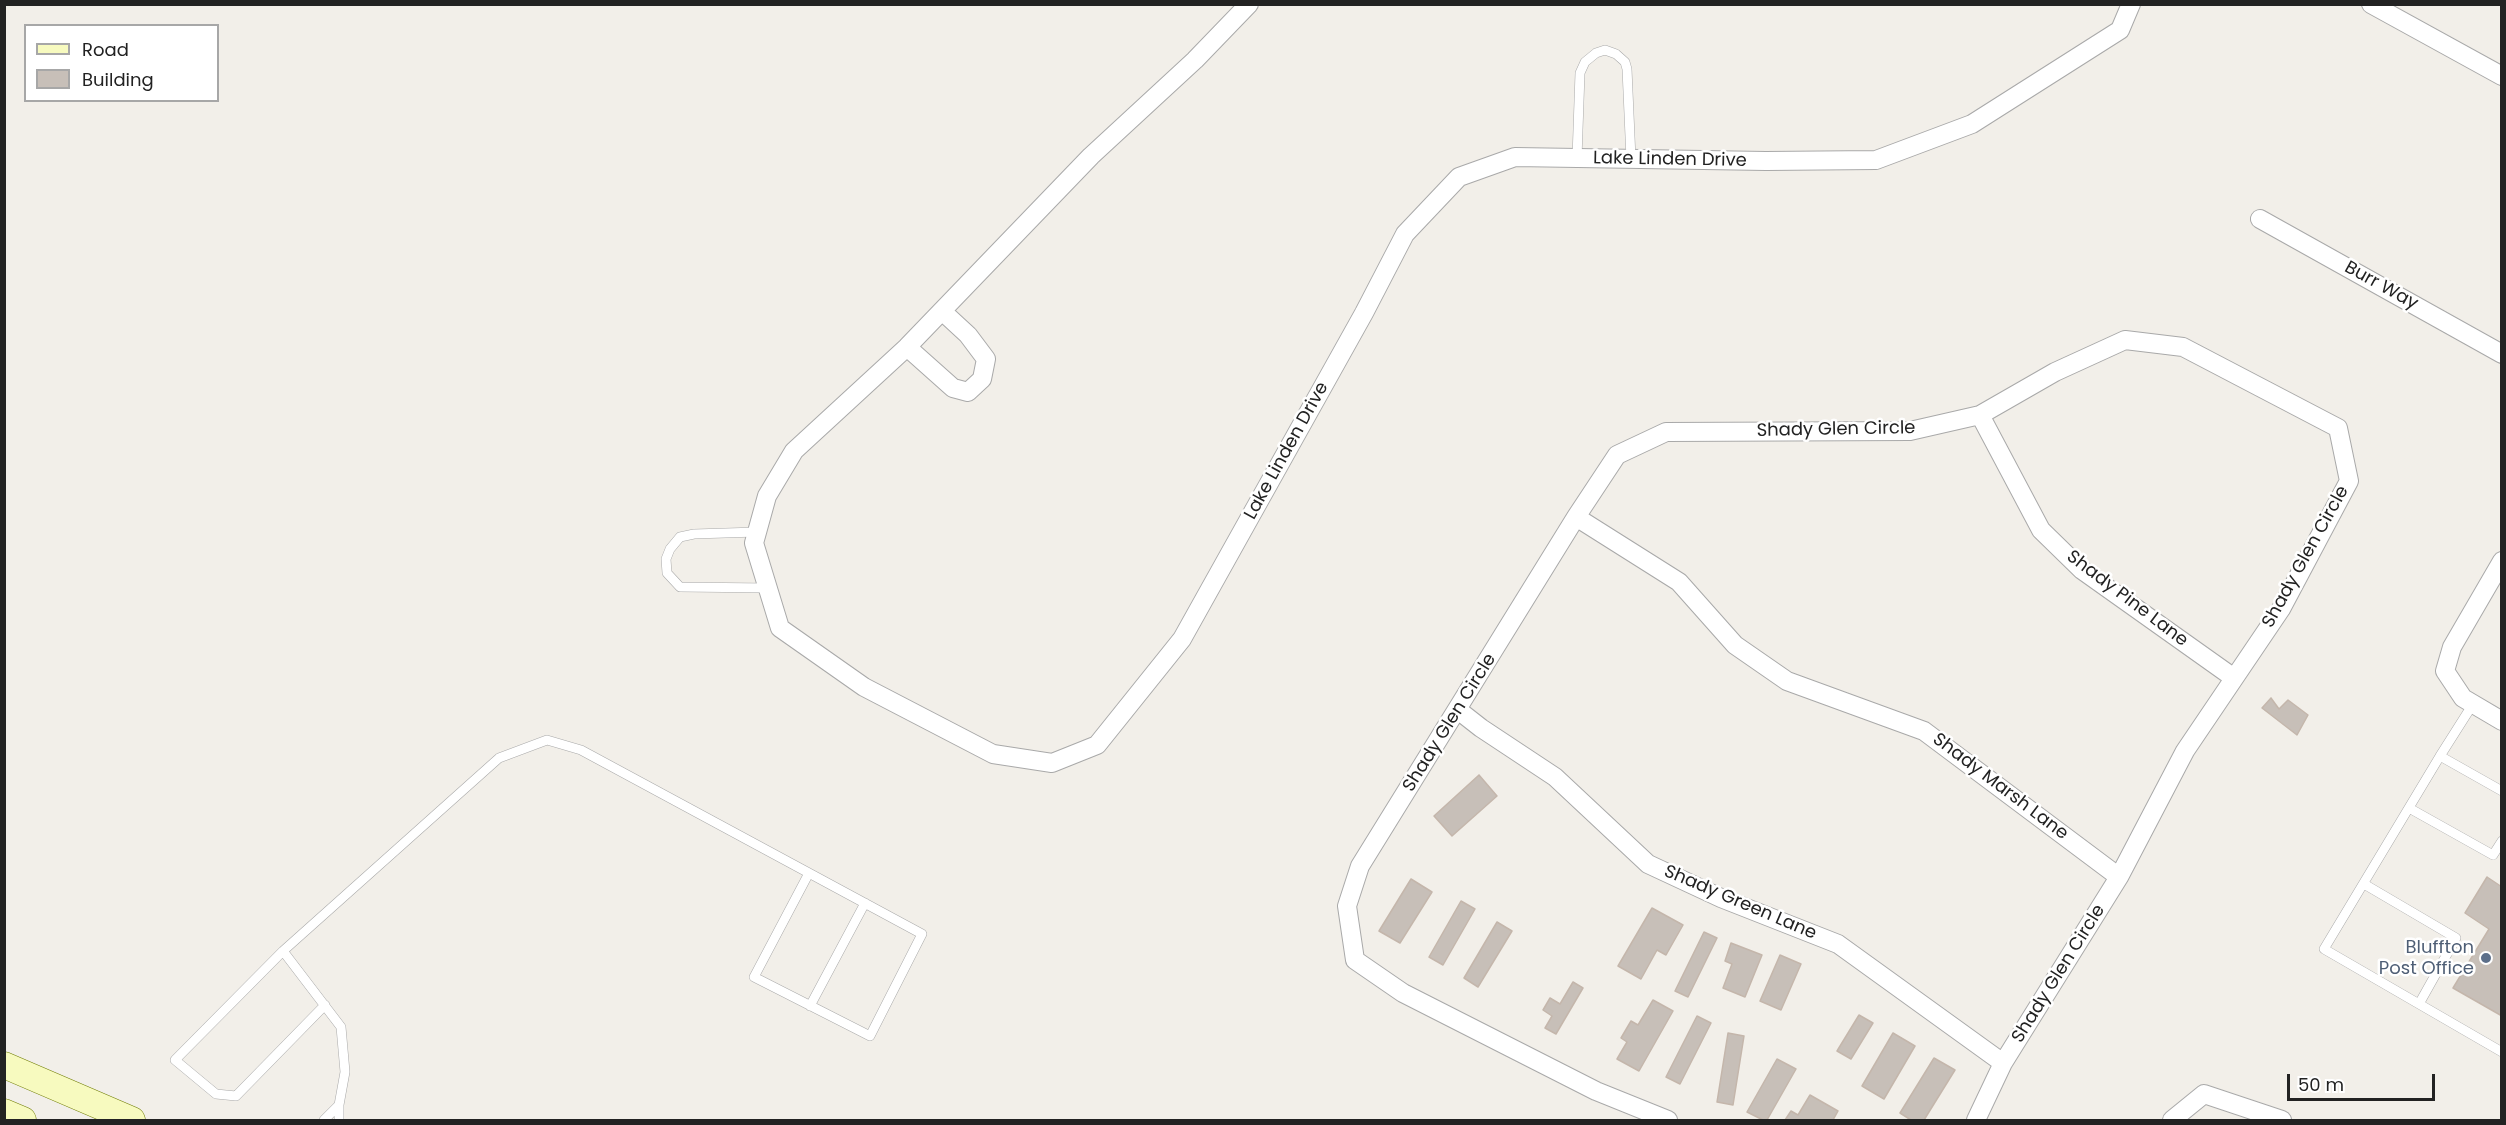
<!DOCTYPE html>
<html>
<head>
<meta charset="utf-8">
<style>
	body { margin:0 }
	#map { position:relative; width:2506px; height:1125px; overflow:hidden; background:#f2efe9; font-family:Poppins,sans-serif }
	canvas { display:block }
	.frame { position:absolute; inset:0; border:6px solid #222; pointer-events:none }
	.legend { position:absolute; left:24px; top:24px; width:195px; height:78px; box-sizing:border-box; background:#fff; border:2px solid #a7a7a7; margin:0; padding:8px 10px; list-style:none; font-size:18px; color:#222 }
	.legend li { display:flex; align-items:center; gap:12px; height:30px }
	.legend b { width:30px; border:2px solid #a7a7a7 }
	.scale { position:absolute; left:2287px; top:1074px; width:148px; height:27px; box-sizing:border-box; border:3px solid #222; border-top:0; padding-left:8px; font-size:18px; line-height:21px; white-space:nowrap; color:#222; -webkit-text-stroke:4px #fff; paint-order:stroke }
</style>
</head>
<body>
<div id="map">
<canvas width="2506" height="1125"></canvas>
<div class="frame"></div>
<ul class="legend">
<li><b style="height:8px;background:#f7fabf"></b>Road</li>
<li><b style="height:16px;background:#c7bfb8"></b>Building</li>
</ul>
<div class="scale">50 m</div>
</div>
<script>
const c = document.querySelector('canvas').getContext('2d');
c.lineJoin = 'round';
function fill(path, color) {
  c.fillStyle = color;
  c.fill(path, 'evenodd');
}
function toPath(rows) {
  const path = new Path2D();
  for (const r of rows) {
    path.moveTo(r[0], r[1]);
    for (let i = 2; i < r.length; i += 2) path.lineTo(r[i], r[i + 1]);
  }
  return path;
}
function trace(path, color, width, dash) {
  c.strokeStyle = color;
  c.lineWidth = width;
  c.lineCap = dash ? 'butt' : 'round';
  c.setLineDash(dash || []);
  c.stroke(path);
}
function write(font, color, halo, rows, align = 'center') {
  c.font = font + ' Poppins,sans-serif';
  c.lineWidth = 5;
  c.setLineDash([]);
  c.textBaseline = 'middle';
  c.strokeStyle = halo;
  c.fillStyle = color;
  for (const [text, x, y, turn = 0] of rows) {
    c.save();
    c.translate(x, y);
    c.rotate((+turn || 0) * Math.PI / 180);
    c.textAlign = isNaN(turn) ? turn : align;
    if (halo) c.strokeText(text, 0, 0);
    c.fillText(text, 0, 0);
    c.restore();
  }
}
const building = toPath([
	[2271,698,2279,709,2288,700,2308,715,2297,735,2262,708,2271,698],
	[1479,775,1497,796,1452,836,1434,816,1479,775],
	[2487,877,2502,887,2502,1016,2453,988,2489,929,2465,913,2487,877],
	[1411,879,1432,892,1400,943,1379,931,1411,879],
	[1461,901,1475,909,1443,965,1429,957,1461,901],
	[1652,908,1683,925,1666,955,1657,950,1641,979,1618,966,1652,908],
	[1497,922,1512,931,1478,987,1464,978,1497,922],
	[1704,932,1717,938,1688,997,1675,991,1704,932],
	[1731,943,1762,955,1745,997,1723,988,1732,964,1725,961,1731,943],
	[1780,955,1801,964,1781,1010,1760,1001,1780,955],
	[1573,982,1583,988,1556,1034,1545,1028,1552,1016,1543,1010,1550,998,1560,1004,1573,982],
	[1653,1000,1673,1011,1639,1071,1617,1059,1627,1042,1621,1038,1631,1021,1638,1025,1653,1000],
	[1859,1015,1873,1023,1851,1059,1837,1051,1859,1015],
	[1697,1016,1711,1023,1680,1084,1666,1077,1697,1016],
	[1728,1033,1744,1036,1733,1105,1717,1102,1728,1033],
	[1893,1033,1915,1046,1884,1099,1862,1086,1893,1033],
	[1934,1058,1955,1070,1924,1120,1911,1120,1900,1113,1934,1058],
	[1777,1059,1796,1069,1767,1120,1763,1120,1747,1112,1777,1059],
	[1810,1095,1838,1111,1833,1120,1785,1120,1791,1111,1798,1115,1810,1095]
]);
fill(building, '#c7bfb8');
trace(building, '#c4b6ab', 1.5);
const service = toPath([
	[1577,158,1580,73,1585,62,1596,53,1605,50,1616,54,1625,62,1627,69,1631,159],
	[757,532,694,534,680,537,670,549,666,559,667,573,680,587,768,588],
	[2473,704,2440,756,2502,791],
	[2440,756,2324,949,2502,1052],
	[2409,808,2493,855,2502,841],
	[2364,884,2456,938,2419,1004],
	[283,951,341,1027,345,1072,339,1105],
	[325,1005,236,1096,216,1094,175,1060,283,951,499,758,547,740,581,750,922,934,870,1036,754,977,809,873],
	[810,1006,865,903],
	[324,1120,339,1105,339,1120]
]);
const minor = toPath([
	[1249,4,1195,60,1091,156,907,347,794,451,767,496,754,543,780,628,864,687,993,754,1052,763,1097,745,1182,639,1364,313,1405,234,1459,177,1515,157,1766,161,1876,160,1972,124,2120,30,2131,4],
	[2371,4,2502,76],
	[2260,219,2502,354],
	[907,347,953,388,968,392,982,379,986,359,968,335,942,311],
	[1980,415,2041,530,2082,570,2234,678],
	[1576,517,1679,582,1735,645,1787,681,1924,731,2119,877],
	[2502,561,2452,647,2445,671,2463,698,2502,721],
	[1458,710,1481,728,1555,777,1648,864,1721,898,1838,944,2003,1063],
	[1668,1120,1596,1091,1403,993,1355,960,1347,906,1360,866,1576,517,1617,455,1666,432,1910,431,1980,415,2055,372,2125,340,2183,347,2338,428,2349,481,2281,609,2185,751,2119,877,2003,1063,1976,1120],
	[2172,1120,2204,1094,2282,1120]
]);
const secondary = toPath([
	[4,1065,132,1120],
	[4,1112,23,1120]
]);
trace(service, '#a9a9a9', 10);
trace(minor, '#a9a9a9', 20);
trace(secondary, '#707d05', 27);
trace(service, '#fff', 9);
trace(minor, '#fff', 18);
trace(secondary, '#f7fabf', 26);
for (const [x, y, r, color] of [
	[2486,958,6,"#5c6f8a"]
]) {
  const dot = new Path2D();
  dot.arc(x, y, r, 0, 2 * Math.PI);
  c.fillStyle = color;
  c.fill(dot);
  trace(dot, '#fff', 2);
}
write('18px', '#222', '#fff', [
	["Lake Linden Drive",1670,160,1],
	["Burr Way",2381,286,29],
	["Shady Glen Circle",1836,430,-1],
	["Lake Linden Drive",1287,451,-61],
	["Shady Glen Circle",2306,557,-61],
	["Shady Pine Lane",2127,599,37],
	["Shady Glen Circle",1450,723,-58],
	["Shady Marsh Lane",2000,787,37],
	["Shady Green Lane",1740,903,23],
	["Shady Glen Circle",2059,974,-58]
]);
write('18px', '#4e5e75', '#fff', [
	["Bluffton",2474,948],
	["Post Office",2474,969]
], 'right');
</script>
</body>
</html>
